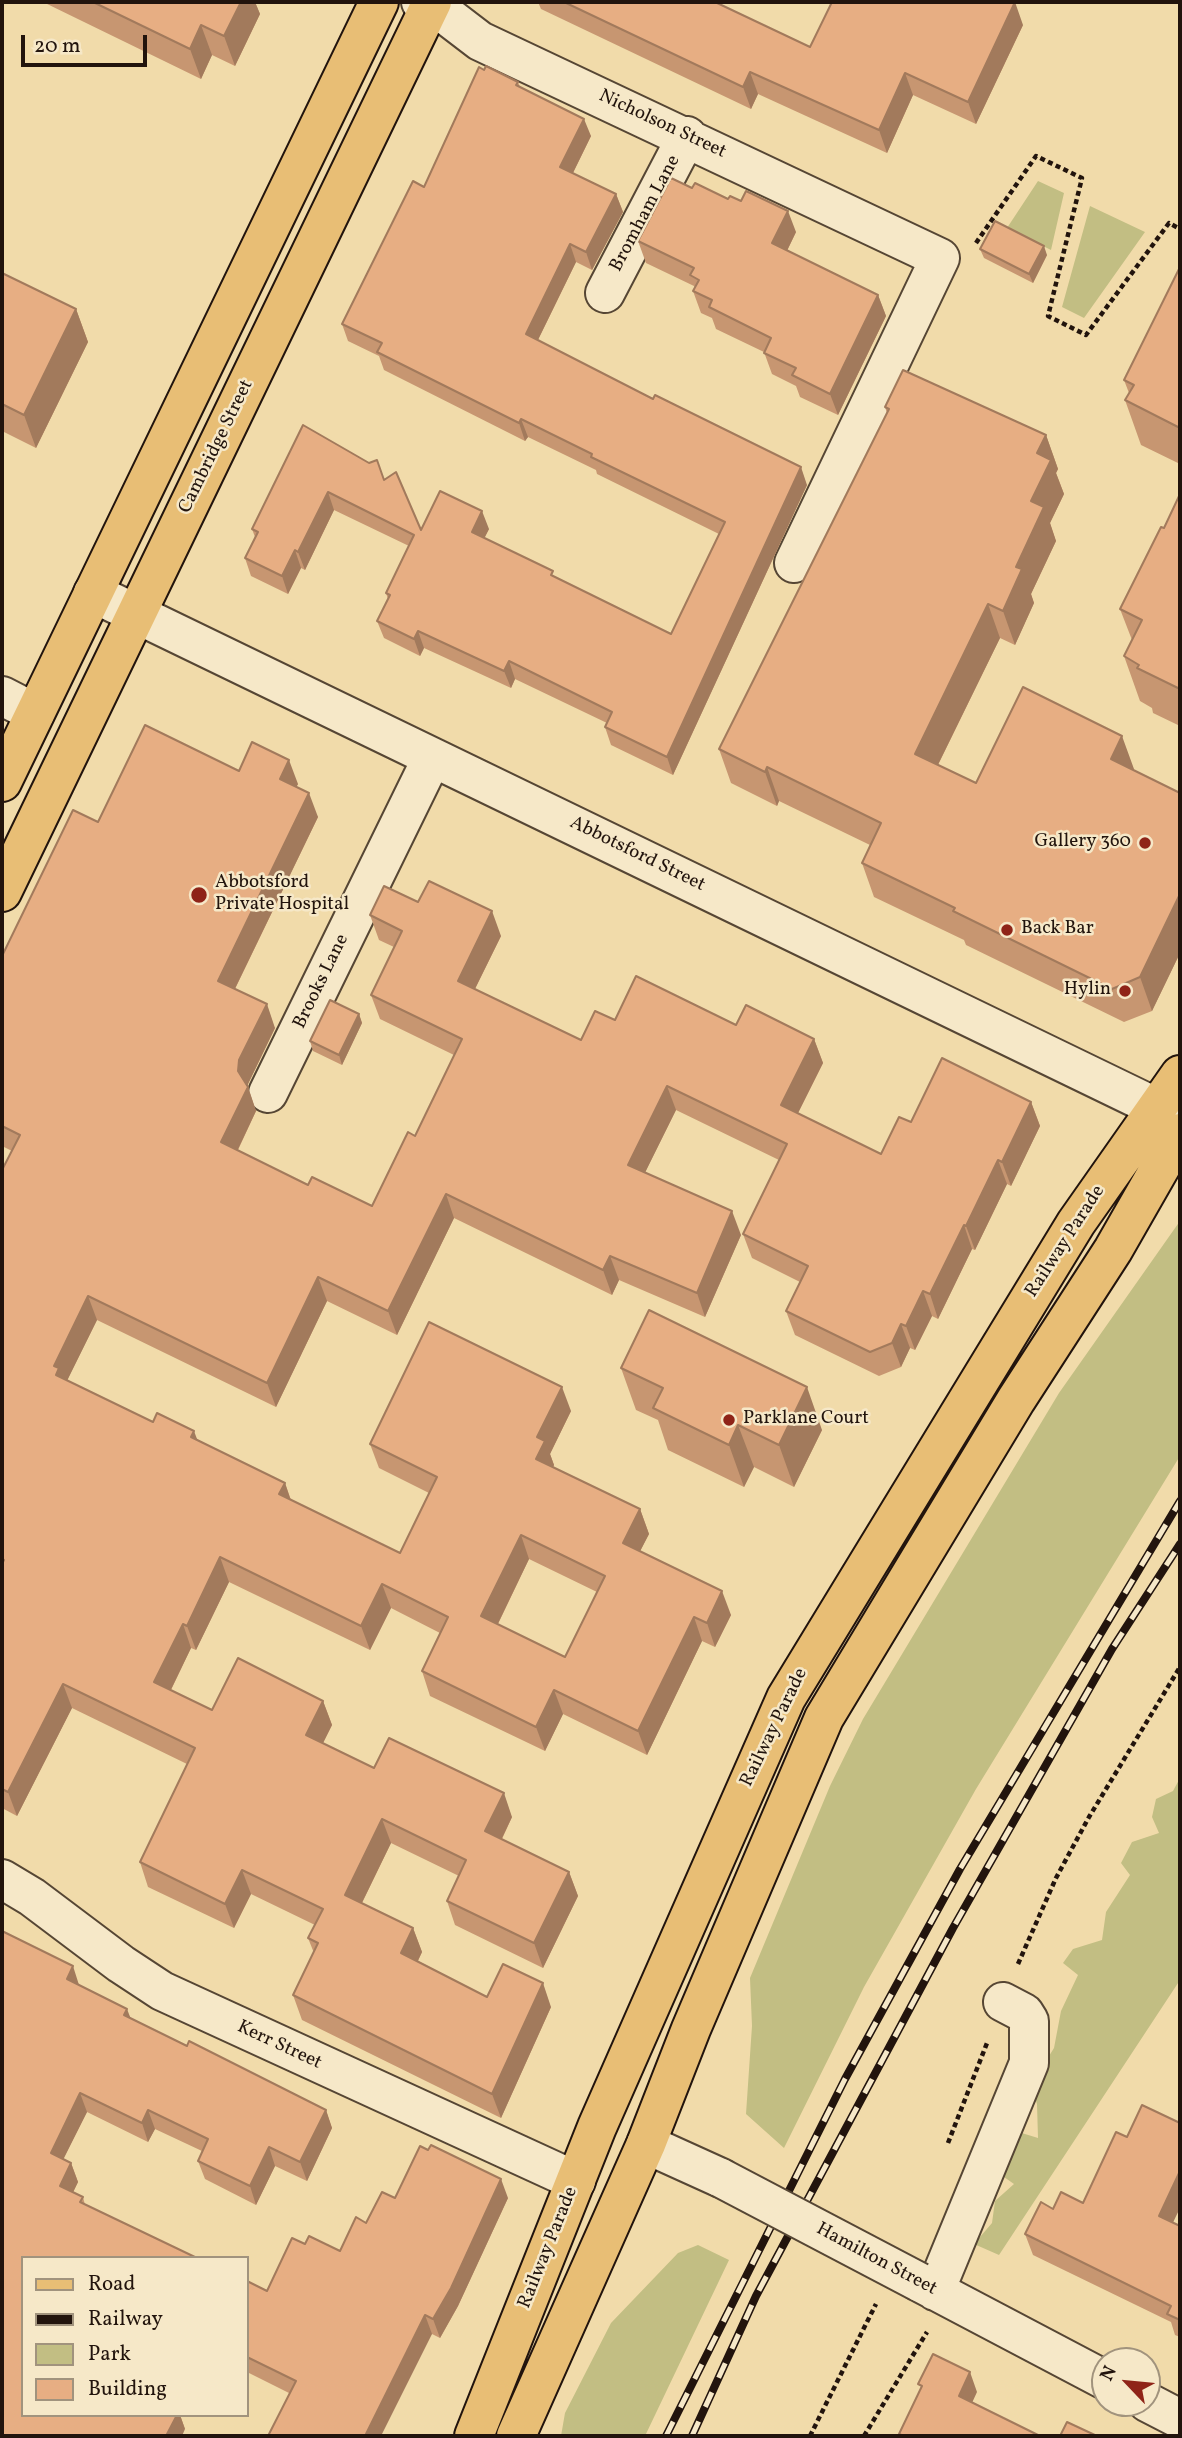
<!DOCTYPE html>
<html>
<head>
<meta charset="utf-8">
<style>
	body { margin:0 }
	#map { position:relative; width:1182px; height:2438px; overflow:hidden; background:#f1dbaa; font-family:Vollkorn,serif }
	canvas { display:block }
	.frame { position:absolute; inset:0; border:4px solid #22140d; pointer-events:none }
	.legend { position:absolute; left:21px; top:2256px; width:228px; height:161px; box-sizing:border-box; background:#f6e8c8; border:2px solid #a1937d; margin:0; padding:9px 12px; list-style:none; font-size:21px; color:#22140d }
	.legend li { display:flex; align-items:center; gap:14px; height:35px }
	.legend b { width:35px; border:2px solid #a1937d }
	.north { position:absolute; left:1091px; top:2347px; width:70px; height:70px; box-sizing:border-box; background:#f6e8c8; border:2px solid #a1937d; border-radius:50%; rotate:296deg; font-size:19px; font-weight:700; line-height:28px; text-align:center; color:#22140d }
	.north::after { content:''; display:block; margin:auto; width:24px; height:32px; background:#8f2418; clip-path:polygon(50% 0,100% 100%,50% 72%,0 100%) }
	.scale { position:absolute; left:21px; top:35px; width:126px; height:32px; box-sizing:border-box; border:4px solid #22140d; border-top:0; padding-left:9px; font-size:21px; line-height:24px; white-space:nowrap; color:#22140d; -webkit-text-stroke:5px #f6e8c8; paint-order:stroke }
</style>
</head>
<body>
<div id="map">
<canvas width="1182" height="2438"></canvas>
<div class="frame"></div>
<ul class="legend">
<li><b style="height:9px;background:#e8be75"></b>Road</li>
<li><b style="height:9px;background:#22140d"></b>Railway</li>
<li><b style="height:19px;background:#c2be83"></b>Park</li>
<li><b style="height:19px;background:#e7ae83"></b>Building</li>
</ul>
<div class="north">N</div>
<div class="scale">20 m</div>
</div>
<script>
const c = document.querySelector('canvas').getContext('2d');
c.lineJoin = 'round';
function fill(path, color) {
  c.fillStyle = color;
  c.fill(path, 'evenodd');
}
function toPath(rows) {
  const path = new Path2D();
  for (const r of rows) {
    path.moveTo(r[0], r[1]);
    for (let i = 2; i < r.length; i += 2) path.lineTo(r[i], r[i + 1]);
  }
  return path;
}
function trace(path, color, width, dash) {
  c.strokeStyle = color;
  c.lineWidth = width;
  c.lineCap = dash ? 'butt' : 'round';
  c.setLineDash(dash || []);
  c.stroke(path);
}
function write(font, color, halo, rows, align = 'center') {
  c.font = font + ' Vollkorn,serif';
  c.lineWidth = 5;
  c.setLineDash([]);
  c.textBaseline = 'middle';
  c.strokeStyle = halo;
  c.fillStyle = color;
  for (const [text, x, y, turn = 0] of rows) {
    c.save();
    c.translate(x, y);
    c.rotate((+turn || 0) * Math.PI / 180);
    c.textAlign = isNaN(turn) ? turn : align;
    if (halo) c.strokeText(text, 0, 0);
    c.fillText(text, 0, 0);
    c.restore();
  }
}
fill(toPath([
	[1038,181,1064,193,1051,250,1007,228],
	[1090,206,1145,232,1084,318,1062,307],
	[1180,1221,1180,1456,976,1789,864,1987,784,2148,746,2114,752,2026,750,1978,830,1786,863,1719,1059,1393],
	[1180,1778,1180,1980,999,2255,974,2244,992,2223,995,2201,1014,2184,1004,2177,1000,2164,1012,2130,1038,2138,1037,2104,1031,2085,1054,2048,1061,2011,1078,1975,1063,1963,1073,1949,1102,1940,1106,1912,1130,1875,1121,1863,1132,1842,1159,1833,1152,1817,1156,1799,1173,1791],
	[698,2245,729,2260,645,2436,561,2436,565,2413,611,2323,678,2253]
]), '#c2be83');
const minor = toPath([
	[421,2,446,15,480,41,940,258,794,563],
	[605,293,687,136],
	[93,593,1180,1119],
	[2,696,35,713],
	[268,1093,432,758],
	[2,1879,32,1897,121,1964,162,1991,576,2181],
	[646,2144,721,2178],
	[919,2282,1105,2380],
	[935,2291,1029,2063,1029,2021,1024,2013,1003,2002],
	[1147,2402,1180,2419]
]);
const major = toPath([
	[2,782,379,2],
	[2,892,432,2],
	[474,2436,597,2127,786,1698,1076,1223,1180,1075],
	[516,2436,646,2144,691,2029,824,1718,1016,1400,1113,1250,1180,1133]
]);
trace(minor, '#564634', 42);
trace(major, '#22140d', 42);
trace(toPath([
	[976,243,1036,156,1082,178,1048,316,1086,335,1169,223,1180,229],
	[1018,1964,1056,1878,1089,1817,1180,1667],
	[948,2143,987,2043],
	[810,2436,876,2304],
	[864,2436,927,2332]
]), '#22140d', 4.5, [5, 3.5]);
trace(minor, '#f6e8c8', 38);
trace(major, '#e8be75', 38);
const rail = toPath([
	[666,2436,845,2079,960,1869,1180,1501],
	[692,2436,756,2296,953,1928,1112,1649,1180,1544]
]);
trace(rail, '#22140d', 8);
trace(rail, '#f6e8c8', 5, [16]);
const minorBridge = toPath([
	[721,2178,919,2282]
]);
trace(minorBridge, '#564634', 42, []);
trace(minorBridge, '#f6e8c8', 38);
fill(toPath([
	[43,2,255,2,260,14,235,66,212,55,201,79],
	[538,2,715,2,810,47,1023,25,976,124,913,95,887,153,758,94,751,109,541,9],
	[484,70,518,82,520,87,591,136,573,173,616,194,623,212,592,270,576,262,538,340,807,485,673,775,611,745,605,727,607,723,515,679,511,688,424,648,420,656,384,638,377,621,388,599,386,593,409,546,334,510,305,570,301,568,288,594,251,576,245,558,255,537,252,529,303,425,385,480,421,530,489,529,484,538,555,578,671,634,719,534,597,474,596,470,528,437,525,441,384,370,379,356,348,341,342,324,424,187],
	[692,188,796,232,787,251,878,295,886,316,838,415,800,397,796,386,772,374,764,352,716,329,712,318,701,313,693,291,695,288,694,286,646,263,638,241],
	[980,249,1047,255,1033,283,984,258],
	[1180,267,1180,464,1141,445,1125,400,1129,393,1124,380],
	[2,273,76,309,88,342,36,448,2,431],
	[885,407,1046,435,1058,469,1056,473,1064,494,1050,523,1056,541,1031,594,1034,603,1015,645,1000,638,938,765,976,783,1134,769,1134,770,1180,793,1180,953,1152,1011,1124,1022,966,945,964,940,874,897,862,863,870,845,779,801,777,806,731,783,719,749,887,413],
	[1180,494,1180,726,1153,713,1152,708,1140,701,1124,656,1132,640,1120,609,1164,528],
	[239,771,298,784,296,787,318,817,235,989,275,1028,248,1084,248,1087,256,1111,238,1150,308,1185,372,1206,415,1136,454,1055,380,1019,371,995,394,947,379,940,370,915,418,902,501,936,475,989,581,1040,615,1020,736,1025,814,1039,823,1063,798,1113,881,1154,911,1122,1031,1102,1040,1126,1011,1186,1007,1184,975,1250,972,1249,938,1319,932,1316,915,1350,910,1348,901,1367,879,1376,795,1335,786,1311,800,1282,752,1258,743,1234,779,1160,676,1110,645,1172,741,1235,705,1317,619,1280,612,1295,454,1218,397,1335,327,1301,276,1407,97,1320,67,1380,153,1422,197,1440,285,1483,291,1500,400,1553,429,1493,379,1468,370,1444,571,1411,550,1454,554,1465,553,1467,640,1509,649,1534,640,1551,731,1615,715,1647,702,1641,647,1755,563,1714,545,1751,430,1696,422,1671,440,1633,391,1608,370,1650,229,1582,196,1650,191,1648,171,1690,212,1710,323,1701,332,1725,323,1743,374,1768,512,1817,502,1839,569,1872,578,1896,543,1968,455,1925,447,1901,459,1876,391,1843,362,1903,413,1928,422,1952,418,1961,487,1997,551,2007,501,2118,302,2020,293,1995,314,1953,308,1938,315,1925,251,1894,234,1928,148,1887,140,1862,187,1764,72,1708,17,1816,2,1808,2,1170,12,1151,2,1146,2,956,98,822],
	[529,1559,597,1592,565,1657,498,1624],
	[359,1014,362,1023,342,1065,313,1051,310,1041],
	[621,1368,822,1430,794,1487,754,1467,744,1487,668,1450,658,1420,636,1410],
	[79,1985,131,2018,187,2046,326,2110,332,2128,307,2181,275,2166,256,2205,205,2179,198,2161,202,2151,155,2129,148,2142,87,2112,63,2159,71,2163,78,2182,73,2192,83,2197,85,2205,23,2415,180,2415,185,2429,2,2436],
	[1127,2137,1173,2223,1180,2226,1180,2337,1175,2335,1171,2322,1033,2255,1025,2234,1053,2209,1083,2203],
	[395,2198,508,2198,458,2306,440,2338,432,2334,289,2393,247,2372,247,2281,267,2291,305,2244,340,2251,366,2223]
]), '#c79671');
fill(toPath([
	[241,2,255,2,260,14,235,66,224,36],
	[1015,2,1023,25,976,124,968,102],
	[201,25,212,55,201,79,190,49],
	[750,72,758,94,751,109,743,87],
	[905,73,913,95,887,153,879,130],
	[584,119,591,136,567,185,560,167],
	[616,194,623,212,592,270,586,252],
	[788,211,796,232,780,265,772,243],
	[570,244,576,262,532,352,526,334],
	[1044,246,1047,255,1033,283,1029,274],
	[878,295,886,316,838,415,830,394],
	[76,309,88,342,36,448,24,415],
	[521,419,528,437,525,441,519,423],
	[1046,435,1058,469,1056,473,1064,494,1050,523,1056,541,1031,594,1034,603,1015,645,1003,611,1016,567,1031,501,1037,453],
	[801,467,807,485,673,775,667,757],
	[328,492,334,510,305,570,298,552],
	[482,511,489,529,479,549,472,532],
	[295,550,301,568,288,594,282,576],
	[988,604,1000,638,927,787,915,754],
	[418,631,424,648,420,656,414,639],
	[509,661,515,679,511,688,504,671],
	[1122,736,1134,769,1123,793,1111,759],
	[289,760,298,784,288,803,280,779],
	[767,767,779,801,777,806,765,772],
	[309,793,318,817,227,1005,218,981],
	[1180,894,1180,953,1152,1011,1140,977],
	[492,911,501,936,467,1005,458,981],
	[267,1004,275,1028,248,1084,248,1087,256,1111,230,1166,221,1142,239,1060],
	[359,1014,362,1023,342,1065,339,1055],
	[814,1039,823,1063,790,1129,781,1105],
	[667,1086,676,1110,637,1189,628,1165],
	[1031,1102,1040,1126,1011,1186,1002,1162],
	[998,1160,1007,1184,975,1250,966,1226],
	[446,1194,454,1218,397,1335,388,1311],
	[732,1211,741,1235,705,1317,697,1293],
	[964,1225,972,1249,938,1319,930,1294],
	[610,1256,619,1280,612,1295,603,1270],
	[318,1277,327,1301,276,1407,267,1383],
	[923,1291,932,1316,915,1350,906,1326],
	[88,1296,97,1320,65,1385,56,1375,54,1366],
	[901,1324,910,1348,901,1367,892,1343],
	[562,1387,571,1411,550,1454,554,1465,545,1483,536,1459,537,1437],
	[807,1387,822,1430,794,1487,779,1445],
	[738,1425,754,1467,744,1487,729,1445],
	[194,1431,203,1455,191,1437],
	[285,1483,293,1507,279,1494],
	[640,1509,649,1534,632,1567,623,1543],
	[521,1535,529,1559,490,1640,481,1616],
	[220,1557,229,1582,196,1650,187,1626],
	[382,1584,391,1608,370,1650,361,1626],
	[722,1591,731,1615,715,1647,707,1623],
	[694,1617,702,1641,647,1755,638,1731],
	[183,1624,191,1648,163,1706,154,1682],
	[63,1684,72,1708,17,1816,8,1792],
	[554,1690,563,1714,545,1751,536,1727],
	[323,1701,332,1725,315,1759,306,1735],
	[504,1793,512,1817,494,1855,485,1831],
	[382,1819,391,1843,354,1919,345,1895],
	[242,1870,251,1894,234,1928,225,1904],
	[569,1872,578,1896,543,1968,534,1943],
	[413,1928,422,1952,410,1977,401,1953],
	[73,1966,79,1985,67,1979],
	[543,1983,551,2007,501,2118,492,2094],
	[127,2009,134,2027,124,2015],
	[80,2093,87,2112,57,2172,51,2153],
	[148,2110,155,2129,148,2142,142,2123],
	[326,2110,332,2128,307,2181,300,2162],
	[269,2147,275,2166,256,2205,250,2186],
	[71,2163,78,2182,67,2205,60,2186],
	[1180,2171,1180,2208,1166,2237,1159,2216],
	[501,2179,508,2198,458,2306,440,2338,433,2319],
	[425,2315,432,2334,381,2436,365,2436],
	[970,2372,977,2392,966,2416,959,2396],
	[177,2415,180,2415,185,2429,182,2436,166,2436]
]), '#a27a5c');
const building = toPath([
	[93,2,241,2,224,36,201,25,190,49,93,2],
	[564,2,715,2,810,47,832,2,1015,2,968,102,905,73,879,130,750,72,743,87,564,2],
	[486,66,518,82,516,85,584,119,560,167,616,194,586,252,570,244,526,334,653,399,655,395,801,467,667,757,605,727,612,712,509,661,504,671,418,631,414,639,377,621,390,595,386,593,414,535,328,492,298,552,295,550,282,576,245,558,258,532,252,529,303,425,369,463,377,460,384,480,396,472,421,530,440,491,482,511,472,532,553,571,551,575,671,634,725,522,591,457,592,454,521,419,519,423,377,352,382,343,342,324,413,181,424,187,479,67,484,70,486,66],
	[671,178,692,188,695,183,728,199,730,196,741,201,746,191,788,211,772,243,878,295,830,394,792,375,796,368,764,353,771,338,709,307,712,300,693,291,699,280,690,275,694,268,638,241,671,178],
	[995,221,1044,246,1029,274,980,249,995,221],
	[1180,267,1180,428,1125,400,1134,385,1124,380,1180,267],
	[2,273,76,309,24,415,2,404,2,273],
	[903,370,1046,435,1037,453,1051,460,1031,501,1044,507,1016,567,1022,569,1003,611,988,604,915,754,976,783,1023,687,1122,736,1111,759,1180,793,1180,894,1140,977,1112,989,953,911,955,908,862,863,881,823,767,767,765,772,719,749,889,409,885,407,903,370],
	[1180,494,1180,689,1137,668,1139,665,1124,656,1142,620,1120,609,1161,527,1164,528,1180,494],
	[145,725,239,771,252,742,289,760,280,779,309,793,218,981,267,1004,239,1060,238,1071,248,1087,221,1142,308,1185,312,1177,372,1206,408,1132,415,1136,462,1039,371,995,402,931,370,915,384,886,418,902,429,881,492,911,458,981,581,1040,595,1011,615,1020,636,976,736,1025,746,1005,814,1039,781,1105,881,1154,899,1117,911,1122,942,1058,1031,1102,1002,1162,998,1160,966,1226,964,1225,930,1294,923,1291,906,1326,901,1324,892,1343,870,1352,786,1311,808,1266,743,1234,787,1144,667,1086,628,1165,732,1211,697,1293,610,1256,603,1270,446,1194,388,1311,318,1277,267,1383,88,1296,54,1366,59,1368,56,1375,153,1422,157,1413,194,1431,191,1437,285,1483,279,1494,400,1553,437,1477,370,1444,429,1322,562,1387,537,1437,545,1441,536,1459,640,1509,623,1543,722,1591,707,1623,694,1617,638,1731,554,1690,536,1727,422,1671,448,1617,382,1584,361,1626,220,1557,187,1626,183,1624,154,1682,212,1710,238,1658,323,1701,306,1735,374,1768,389,1738,504,1793,485,1831,569,1872,534,1943,447,1901,466,1860,382,1819,345,1895,413,1928,401,1953,487,1997,503,1964,543,1983,492,2094,293,1995,318,1943,308,1938,323,1909,242,1870,225,1904,140,1862,195,1748,63,1684,8,1792,2,1789,2,1564,4,1560,2,1559,2,1170,20,1135,2,1126,2,956,73,810,98,822,145,725],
	[521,1535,605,1576,565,1657,481,1616,521,1535],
	[330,1000,359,1014,339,1055,310,1041,330,1000],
	[649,1310,807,1387,779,1445,738,1425,729,1445,653,1408,663,1388,621,1368,649,1310],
	[2,1931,73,1966,67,1979,127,2009,124,2015,187,2046,189,2041,326,2110,300,2162,269,2147,250,2186,198,2161,208,2139,148,2110,142,2123,80,2093,51,2153,71,2163,60,2186,83,2197,80,2202,197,2258,23,2258,23,2415,177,2415,166,2436,2,2436,2,1931],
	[1142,2105,1180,2123,1180,2171,1159,2216,1180,2226,1180,2320,1167,2314,1171,2306,1025,2234,1041,2202,1053,2209,1061,2192,1083,2203,1116,2132,1127,2137,1142,2105],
	[431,2145,501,2179,451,2288,433,2319,425,2315,365,2436,268,2436,296,2381,247,2357,247,2281,267,2291,292,2238,305,2244,309,2236,340,2251,356,2217,366,2223,382,2192,395,2198,420,2146,428,2150,431,2145],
	[933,2354,970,2372,959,2396,1040,2436,904,2436,899,2434,922,2386,918,2384,933,2354],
	[1067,2422,1097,2436,1060,2436,1067,2422]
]);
fill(building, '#e7ae83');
trace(building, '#a27a5c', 2);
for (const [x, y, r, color] of [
	[1145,843,7,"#8f2418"],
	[199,895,9,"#8f2418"],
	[1007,930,7,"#8f2418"],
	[1125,991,7,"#8f2418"],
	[729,1420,7,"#8f2418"]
]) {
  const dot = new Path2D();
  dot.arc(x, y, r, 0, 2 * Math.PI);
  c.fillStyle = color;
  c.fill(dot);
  trace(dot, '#f6e8c8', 2.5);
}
write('19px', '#22140d', '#f6e8c8', [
	["Nicholson Street",662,125,25],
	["Bromham Lane",646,214,-62],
	["Cambridge Street",217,447,-64],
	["Abbotsford Street",637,855,26],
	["Brooks Lane",322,982,-64],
	["Railway Parade",1066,1242,-57],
	["Railway Parade",775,1728,-64],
	["Kerr Street",279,2046,25],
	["Railway Parade",549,2248,-68],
	["Hamilton Street",876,2260,28]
]);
write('19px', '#22140d', '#f6e8c8', [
	["Gallery 360",1131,843,"right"],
	["Abbotsford",215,884],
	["Private Hospital",215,906],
	["Back Bar",1021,930],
	["Hylin",1111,991,"right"],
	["Parklane Court",743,1420]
], 'left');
</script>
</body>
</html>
